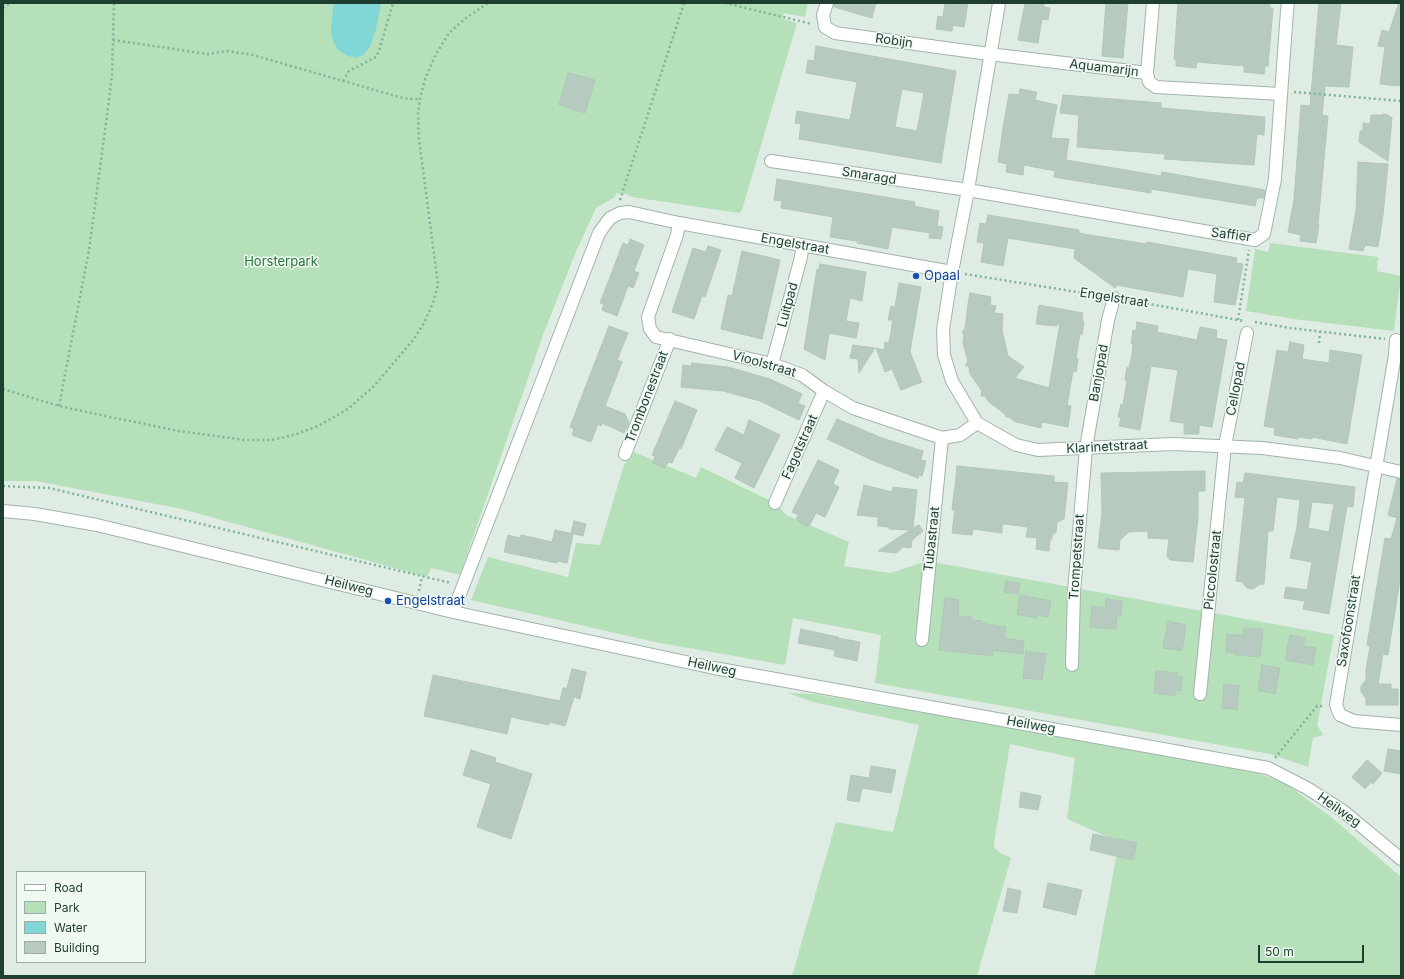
<!DOCTYPE html>
<html>
<head>
<meta charset="utf-8">
<style>
	body { margin:0 }
	#map { position:relative; width:1404px; height:979px; overflow:hidden; background:#dfece4; font-family:Inter,sans-serif }
	canvas { display:block }
	.frame { position:absolute; inset:0; border:4px solid #1e3e30; pointer-events:none }
	.legend { position:absolute; left:16px; top:871px; width:130px; height:92px; box-sizing:border-box; background:#f0f8f2; border:1px solid #9caea4; margin:0; padding:5px 7px; list-style:none; font-size:12px; color:#1e3e30 }
	.legend li { display:flex; align-items:center; gap:8px; height:20px }
	.legend b { width:20px; border:1px solid #9caea4 }
	.scale { position:absolute; left:1258px; top:945px; width:106px; height:18px; box-sizing:border-box; border:2px solid #1e3e30; border-top:0; padding-left:5px; font-size:12px; line-height:14px; white-space:nowrap; color:#1e3e30; -webkit-text-stroke:3px #f0f8f2; paint-order:stroke }
</style>
</head>
<body>
<div id="map">
<canvas width="1404" height="979"></canvas>
<div class="frame"></div>
<ul class="legend">
<li><b style="height:5px;background:#fff"></b>Road</li>
<li><b style="height:11px;background:#b5e0ba"></b>Park</li>
<li><b style="height:11px;background:#81d7d6"></b>Water</li>
<li><b style="height:11px;background:#b7cabf"></b>Building</li>
</ul>
<div class="scale">50 m</div>
</div>
<script>
const c = document.querySelector('canvas').getContext('2d');
c.lineJoin = 'round';
function fill(path, color) {
  c.fillStyle = color;
  c.fill(path, 'evenodd');
}
function toPath(rows) {
  const path = new Path2D();
  for (const r of rows) {
    path.moveTo(r[0], r[1]);
    for (let i = 2; i < r.length; i += 2) path.lineTo(r[i], r[i + 1]);
  }
  return path;
}
function trace(path, color, width, dash) {
  c.strokeStyle = color;
  c.lineWidth = width;
  c.lineCap = dash ? 'butt' : 'round';
  c.setLineDash(dash || []);
  c.stroke(path);
}
function write(font, color, halo, rows, align = 'center') {
  c.font = font + ' Inter,sans-serif';
  c.lineWidth = 3;
  c.setLineDash([]);
  c.textBaseline = 'middle';
  c.strokeStyle = halo;
  c.fillStyle = color;
  for (const [text, x, y, turn = 0] of rows) {
    c.save();
    c.translate(x, y);
    c.rotate((+turn || 0) * Math.PI / 180);
    c.textAlign = isNaN(turn) ? turn : align;
    if (halo) c.strokeText(text, 0, 0);
    c.fillText(text, 0, 0);
    c.restore();
  }
}
fill(toPath([
	[3,3,808,3,805,17,784,13,782,19,797,23,742,210,739,213,632,197,626,194,616,193,615,197,596,208,575,254,543,335,460,575,431,568,427,577,182,509,36,481,3,481],
	[1270,243,1378,257,1377,271,1401,276,1394,331,1294,319,1246,311,1255,249,1268,252],
	[634,452,696,478,701,467,777,504,786,515,849,542,844,566,890,573,927,561,1334,635,1317,725,1323,735,1313,738,1308,767,1270,754,875,683,881,635,793,618,785,665,655,642,471,600,488,557,568,577,576,543,600,545,624,465],
	[788,693,813,694,949,717,1225,767,1260,774,1285,783,1331,817,1401,877,1401,976,1094,976,1119,842,1067,819,1075,758,1010,744,994,843,995,848,1000,853,1011,858,977,976,792,976,836,822,893,832,919,725,813,702]
]), '#b5e0ba');
fill(toPath([
	[335,3,381,3,376,29,370,47,363,55,356,58,348,56,338,50,333,41,331,30,333,8]
]), '#81d7d6');
const building = toPath([
	[834,3,876,3,872,18,834,7,834,3],
	[945,3,968,3,964,27,953,25,952,31,936,29,938,16,943,17,945,3],
	[1025,3,1044,3,1044,7,1050,8,1048,20,1042,19,1038,43,1018,40,1025,3],
	[1106,3,1128,3,1123,58,1102,56,1106,3],
	[1178,3,1270,3,1270,8,1273,8,1268,66,1265,66,1264,74,1244,72,1244,66,1197,62,1196,68,1176,66,1176,59,1174,59,1178,3],
	[1319,3,1341,3,1336,45,1353,47,1349,87,1325,86,1322,115,1328,116,1318,224,1319,225,1316,243,1300,241,1301,235,1288,232,1294,200,1301,105,1310,106,1319,3],
	[1399,3,1401,3,1401,73,1399,86,1380,84,1385,47,1378,46,1382,30,1389,32,1399,3],
	[816,46,956,71,941,163,799,139,801,124,795,123,797,111,850,120,857,82,806,73,808,60,814,61,816,46],
	[902,89,924,93,917,131,895,127,902,89],
	[568,73,595,80,585,113,559,105,568,73],
	[1020,89,1037,92,1035,100,1057,105,1051,138,1069,139,1066,160,1161,176,1162,172,1265,190,1264,198,1257,198,1255,206,1151,189,1151,193,1054,177,1055,171,1024,165,1023,175,1006,172,1007,164,998,162,1003,128,1009,94,1019,95,1020,89],
	[1063,95,1161,103,1161,108,1265,117,1264,135,1257,134,1254,165,1164,159,1165,154,1077,147,1079,115,1060,113,1063,95],
	[1384,114,1388,115,1392,118,1388,161,1359,142,1360,131,1363,131,1363,123,1370,124,1371,115,1382,115,1384,114],
	[1358,162,1388,164,1383,215,1378,247,1365,245,1363,251,1349,249,1356,211,1358,162],
	[777,179,915,202,914,206,939,211,937,226,943,227,941,239,929,238,930,233,892,227,888,249,857,243,857,241,830,237,833,217,781,208,782,201,774,200,777,179],
	[988,215,1079,230,1079,233,1090,235,1146,244,1147,242,1237,258,1236,263,1243,264,1235,305,1214,302,1217,274,1188,269,1183,297,1116,285,1115,288,1074,258,1075,249,1008,238,1003,266,981,262,984,243,977,242,980,223,986,224,988,215],
	[630,239,644,245,634,271,639,273,633,288,628,286,617,316,602,310,604,304,600,303,623,243,628,245,630,239],
	[708,246,721,250,705,297,702,296,694,319,672,312,693,248,706,252,708,246],
	[742,251,780,260,762,339,721,329,728,295,732,296,742,251],
	[820,264,866,272,862,301,850,298,846,321,859,323,856,338,829,333,825,360,804,349,817,269,819,270,820,264],
	[899,283,921,287,910,352,922,382,901,390,892,369,885,372,876,348,884,350,885,342,889,343,893,320,888,320,891,306,895,307,899,283],
	[970,293,991,297,990,305,996,306,994,313,1003,314,1002,330,1008,356,1024,367,1015,378,1049,388,1060,323,1056,326,1036,324,1039,305,1083,313,1082,321,1084,322,1082,335,1080,334,1076,358,1078,359,1076,372,1073,371,1067,405,1071,406,1068,427,1042,422,1041,428,1016,422,1009,417,1006,417,1005,414,989,402,985,396,981,396,982,391,970,374,969,367,965,365,968,362,963,343,964,335,962,332,965,329,968,304,970,293],
	[1137,322,1158,326,1157,332,1197,340,1200,327,1217,330,1216,338,1227,340,1212,427,1199,425,1199,434,1184,434,1184,423,1170,421,1178,370,1151,366,1140,430,1119,426,1121,418,1118,417,1121,404,1123,405,1127,381,1125,380,1127,367,1129,368,1132,355,1133,344,1131,343,1133,330,1136,331,1137,322],
	[609,326,628,333,617,360,622,362,605,406,625,414,629,423,624,433,602,423,601,426,598,424,591,442,572,435,574,429,570,427,609,326],
	[1290,342,1304,345,1302,359,1329,363,1330,350,1362,355,1347,444,1312,437,1312,439,1298,437,1298,439,1274,435,1275,428,1264,426,1277,350,1288,352,1290,342],
	[853,345,875,348,859,373,858,359,850,358,853,345],
	[692,363,728,367,770,379,802,394,798,403,805,406,799,420,760,401,723,391,681,387,683,365,691,366,692,363],
	[675,401,697,410,681,449,679,448,672,463,668,462,665,468,653,463,655,456,652,455,675,401],
	[837,419,882,438,923,451,921,460,926,461,922,476,919,475,918,478,874,461,827,439,837,419],
	[749,420,780,435,754,488,735,478,742,463,715,450,727,427,744,435,749,420],
	[818,460,839,470,833,484,839,487,825,517,816,513,809,526,803,525,796,519,798,515,792,512,818,460],
	[957,466,1054,476,1054,482,1068,483,1064,519,1057,522,1056,532,1052,535,1052,539,1050,539,1049,551,1036,549,1037,538,1026,537,1028,527,1004,524,1002,525,1002,533,973,529,972,535,952,533,955,510,952,510,954,493,956,493,954,492,955,488,957,466],
	[1205,471,1205,491,1198,491,1198,518,1193,562,1170,560,1167,556,1169,539,1148,538,1148,531,1129,532,1120,540,1119,550,1098,548,1102,513,1101,473,1205,471],
	[1245,473,1355,487,1353,507,1347,506,1329,614,1303,609,1305,601,1284,598,1286,587,1307,590,1312,562,1290,558,1297,527,1300,500,1277,497,1273,531,1269,531,1268,532,1264,584,1260,584,1253,589,1247,588,1242,582,1236,581,1245,498,1235,497,1237,482,1243,483,1245,473],
	[1312,502,1334,504,1329,532,1308,528,1312,502],
	[1397,479,1401,479,1401,573,1388,655,1383,654,1378,684,1391,684,1391,689,1398,689,1398,705,1366,705,1366,698,1361,692,1361,686,1366,680,1366,670,1370,646,1367,645,1385,538,1391,539,1397,518,1388,515,1397,479],
	[864,485,892,492,893,487,917,490,913,528,919,525,923,531,912,540,911,548,903,547,896,553,878,551,910,530,889,529,889,527,878,526,878,517,857,515,864,485],
	[574,521,586,524,583,536,571,533,574,521],
	[555,530,573,534,567,563,557,561,557,563,504,552,508,535,520,538,521,535,552,542,555,530],
	[1006,581,1020,583,1018,594,1004,592,1006,581],
	[1020,595,1051,601,1048,617,1037,615,1036,618,1017,614,1020,595],
	[945,598,959,600,958,616,972,617,971,620,982,621,981,623,1006,627,1004,638,1024,641,1023,654,993,650,992,656,939,650,945,598],
	[1106,599,1122,601,1121,616,1117,616,1116,629,1090,627,1092,606,1105,608,1106,599],
	[1168,621,1186,625,1182,651,1163,648,1168,621],
	[1244,628,1263,629,1260,657,1235,655,1235,653,1226,652,1227,634,1243,636,1244,628],
	[801,629,819,633,838,637,838,638,860,642,857,661,834,656,835,650,798,643,801,629],
	[1290,635,1305,638,1303,646,1316,648,1313,665,1285,660,1290,635],
	[1026,651,1046,654,1042,680,1023,678,1026,651],
	[1262,665,1280,668,1275,694,1258,690,1262,665],
	[572,669,586,672,580,699,574,697,565,726,550,722,549,725,511,717,507,734,424,716,433,675,560,701,563,688,567,688,572,669],
	[1156,671,1178,673,1177,676,1182,677,1181,691,1176,690,1175,696,1154,693,1156,671],
	[1224,684,1239,686,1237,710,1222,708,1224,684],
	[1388,749,1401,751,1401,774,1384,771,1388,749],
	[471,750,496,758,495,762,532,774,511,839,477,827,491,784,463,775,471,750],
	[1367,760,1382,773,1373,784,1371,782,1365,789,1352,777,1367,760],
	[871,766,896,770,891,793,862,788,859,802,847,800,851,775,869,778,871,766],
	[1021,792,1041,796,1038,810,1019,807,1021,792],
	[1093,834,1137,843,1133,860,1090,850,1093,834],
	[1048,883,1082,890,1076,915,1043,907,1048,883],
	[1008,888,1021,891,1017,913,1003,911,1008,888]
]);
fill(building, '#b7cabf');
trace(building, '#b1c6ba', 1);
const minor = toPath([
	[827,3,823,15,825,27,835,33,989,54,1147,73,1149,82,1156,87,1281,94],
	[999,3,968,190,952,272,943,329,944,355,952,381,977,423,1016,445,1038,450,1173,444,1262,448,1340,458,1401,472],
	[1147,73,1153,3],
	[771,161,968,190,1255,240,1264,234,1275,179,1287,11,1288,3],
	[679,223,677,235,648,317,650,329,656,337,772,364,802,375,824,391,853,408,942,438,960,435,977,423],
	[1396,340,1395,355,1336,705,1340,715,1354,721,1401,725],
	[772,364,800,261,803,246],
	[625,454,670,339],
	[775,503,824,391],
	[3,511,35,514,97,525,453,612,714,668,1268,768,1307,788,1343,811,1401,859],
	[453,612,599,233,610,218,620,213,629,212,679,223,952,272],
	[922,640,942,438],
	[1072,665,1074,592,1086,448,1108,320,1114,298],
	[1200,694,1225,446,1247,333]
]);
trace(minor, '#a1b4aa', 14);
trace(toPath([
	[725,3,812,24],
	[3,8,10,3],
	[113,40,208,54,227,51,253,55,399,97,410,99,420,99],
	[343,81,349,71,376,57,379,51,393,3],
	[1294,92,1401,101],
	[620,200,684,3],
	[965,274,1102,296],
	[1127,300,1244,321],
	[1238,320,1249,250],
	[1255,322,1290,328,1385,339],
	[1319,343,1320,332],
	[3,389,59,406,105,416,179,431,245,440,272,440,297,434,318,426,348,409,374,386,414,339,424,323,433,303,438,285,419,139,418,113,420,99,425,79,436,54,449,33,466,18,488,3],
	[59,406,89,250,106,123,112,75,114,3],
	[3,486,49,488,451,583],
	[419,591,422,576],
	[1275,758,1317,706,1323,706]
]), '#7cb399', 2.5, [2, 3]);
trace(minor, '#fff', 12);
for (const [x, y, r, color] of [
	[916,276,4,"#1a4fb4"],
	[388,601,4,"#1a4fb4"]
]) {
  const dot = new Path2D();
  dot.arc(x, y, r, 0, 2 * Math.PI);
  c.fillStyle = color;
  c.fill(dot);
  trace(dot, '#f0f8f2', 1.5);
}
write('13px', '#1e3e30', '#f0f8f2', [
	["Robijn",894,41,8],
	["Aquamarijn",1104,68,7],
	["Smaragd",869,176,9],
	["Saffier",1231,235,7],
	["Engelstraat",795,244,10],
	["Engelstraat",1114,298,9],
	["Luitpad",788,305,-75],
	["Vioolstraat",764,364,16],
	["Banjopad",1099,373,-80],
	["Cellopad",1236,389,-79],
	["Trombonestraat",647,397,-69],
	["Fagotstraat",800,447,-66],
	["Klarinetstraat",1107,447,-3],
	["Tubastraat",932,539,-84],
	["Trompetstraat",1077,557,-86],
	["Piccolostraat",1213,570,-84],
	["Heilweg",349,586,14],
	["Saxofoonstraat",1349,621,-81],
	["Heilweg",712,667,12],
	["Heilweg",1031,725,10],
	["Heilweg",1339,810,35]
]);
write('13px', '#247837', '#f0f8f2', [
	["Horsterpark",281,262]
]);
write('13px', '#164399', '#f0f8f2', [
	["Opaal",924,276],
	["Engelstraat",396,601]
], 'left');
</script>
</body>
</html>
